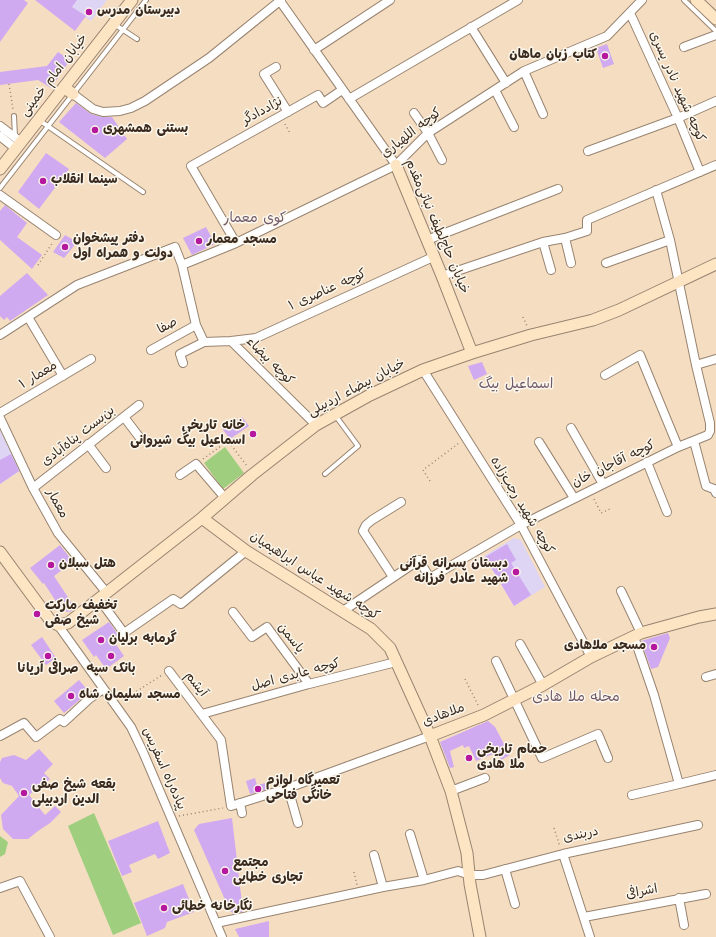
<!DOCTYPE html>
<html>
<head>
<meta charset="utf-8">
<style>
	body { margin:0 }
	canvas { display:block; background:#f5ddc2 }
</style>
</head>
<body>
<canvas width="716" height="937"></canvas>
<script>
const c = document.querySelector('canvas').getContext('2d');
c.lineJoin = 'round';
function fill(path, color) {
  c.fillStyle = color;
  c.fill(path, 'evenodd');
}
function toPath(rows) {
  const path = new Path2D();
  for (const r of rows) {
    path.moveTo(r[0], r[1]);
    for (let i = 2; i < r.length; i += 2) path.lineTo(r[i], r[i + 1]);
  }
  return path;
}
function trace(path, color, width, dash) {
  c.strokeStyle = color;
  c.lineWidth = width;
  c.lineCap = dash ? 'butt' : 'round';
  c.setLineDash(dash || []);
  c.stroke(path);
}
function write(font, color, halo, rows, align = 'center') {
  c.font = font + ' Kalam,"Playpen Sans Arabic",sans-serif';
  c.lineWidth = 3;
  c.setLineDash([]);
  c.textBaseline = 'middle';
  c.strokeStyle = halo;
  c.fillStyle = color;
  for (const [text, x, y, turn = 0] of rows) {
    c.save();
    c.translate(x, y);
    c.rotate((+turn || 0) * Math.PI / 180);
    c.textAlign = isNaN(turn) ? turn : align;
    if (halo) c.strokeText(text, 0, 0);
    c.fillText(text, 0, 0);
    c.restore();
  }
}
fill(toPath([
	[63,0,107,0,91,21],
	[0,430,20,471,0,484],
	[514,538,521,540,545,587,514,606,484,556]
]), '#ded5f5');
fill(toPath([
	[225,447,244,473,223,489,204,463],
	[94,813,141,923,113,935,68,826],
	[0,836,8,842,5,854,0,857]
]), '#9fcf7e');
fill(toPath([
	[0,0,24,0,28,3,0,42],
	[35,0,77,0,72,7,86,16,75,31],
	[607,44,614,64,603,68,596,48],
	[58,52,70,60,51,88,38,80,0,85,0,72,47,66],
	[76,103,91,114,102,117,112,117,127,139,105,158,59,122],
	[46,153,69,169,39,209,18,192],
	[5,205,27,223,17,237,42,255,32,269,0,240,0,211],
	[206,227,215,244,192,255,183,238],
	[65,235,77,242,64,258,53,252],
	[27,273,48,295,10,321,7,317,4,320,0,316,0,296],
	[482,362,487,374,474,380,468,366],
	[242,417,249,426,230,439,221,427,228,422,231,426],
	[11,454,19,471,0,484,0,460],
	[507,544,516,560,511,563,531,595,514,606,485,557],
	[60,545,73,562,54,576,75,608,70,612,62,611,44,583,43,584,30,568],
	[109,622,121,639,115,643,124,656,106,669,96,655,94,657,82,640],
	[668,633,670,638,658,667,651,669,641,641],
	[42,637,56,658,46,665,31,645],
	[79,680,89,692,64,713,54,701],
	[488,721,495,727,510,755,501,760,499,756,495,757,493,754,476,761,469,746,464,748,463,745,450,751,454,767,450,768,440,742],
	[39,749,53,764,44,773,50,779,29,795,45,815,55,806,61,812,50,823,38,831,28,839,13,839,3,829,1,815,19,796,12,786,3,783,0,778,0,762,2,758,14,755,26,760],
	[255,778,257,785,266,783,268,789,250,794,246,781],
	[232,818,243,912,234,914,230,911,194,830,199,824],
	[158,821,170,853,158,859,155,854,129,865,132,872,122,876,108,841],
	[183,884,194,912,167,922,165,928,147,936,134,903],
	[269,921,269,937,239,937,235,929]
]), '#cfaaf0');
const lane = toPath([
	[684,0,716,31],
	[114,24,137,39],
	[14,116,15,136],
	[39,120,143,192],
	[0,188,146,0],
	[325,474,358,446,335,415]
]);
const street = toPath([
	[280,1,396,165],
	[630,13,678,118,700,172],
	[471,27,506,83],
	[684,47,716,35],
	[314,50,390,0],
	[276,67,264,74,288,112],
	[524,71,543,114],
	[495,90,514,127],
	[73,94,93,109,103,112,120,111,131,108,145,101,209,58,281,0],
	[349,99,518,0],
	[414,113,428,133,442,160],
	[0,126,21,142],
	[0,136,16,149],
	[588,151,678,118,716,101],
	[0,195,56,235],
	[565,238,571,263],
	[427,240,558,189],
	[543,242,551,270],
	[236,243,191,166,318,95,323,103,342,90],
	[606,263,670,240],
	[182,265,236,243,396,165,428,133,524,71,607,36,642,0],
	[442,276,543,242,565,238,587,231,587,220,716,165],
	[28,317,63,376],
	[0,335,77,285,175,247,182,265,196,325,204,342,231,341,316,425],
	[231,341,256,338,433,257],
	[151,350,196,325],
	[183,363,180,354,204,342],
	[696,365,716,359],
	[423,370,521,525,591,657],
	[605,375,640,355,678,447],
	[0,413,91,359],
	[124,417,140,438],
	[0,418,33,488,58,533,106,592],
	[571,428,603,484],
	[694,441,706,486,714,489,716,493],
	[539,442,574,498],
	[88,444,106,468],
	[647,462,667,512],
	[180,475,196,464,225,498],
	[33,488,139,405],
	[393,577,363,531,366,525,372,520,401,502],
	[621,591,641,633],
	[99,599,124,633,173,599,181,604,246,551],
	[343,611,419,560,430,578,521,525,678,447,708,435,710,431,710,423,696,365,670,240,656,190],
	[233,612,252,637,267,627,309,684],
	[58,625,131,727,143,752,222,937],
	[634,637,654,695,679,784,716,775],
	[520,644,543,685],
	[496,661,542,758,598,734,608,758],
	[169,671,221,740,231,806,288,788,430,736],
	[706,677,716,674],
	[202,714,309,684,396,662],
	[0,736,24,723,36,737,60,719,64,722,89,699,103,689],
	[288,788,298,823],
	[451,791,485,778],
	[632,795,679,784],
	[240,803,242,813],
	[410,834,424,880],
	[563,854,590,937],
	[374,855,383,887],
	[505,869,515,904],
	[0,888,20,881,50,937],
	[679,898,684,925],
	[584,917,706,894],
	[216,923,383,887,424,880,458,871,470,875,483,875,563,854,698,825]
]);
const secondary = toPath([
	[696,0,716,19],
	[65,88,73,94],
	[396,165,442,276,472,353],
	[0,169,132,0],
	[202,518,246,551,371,629,390,648,430,736,451,791,467,853,470,884,480,937],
	[0,552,50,620,58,625,68,623,202,518,252,475,316,425,370,395,423,370,472,353,531,335,593,320,619,310,716,264],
	[430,736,484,715,543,685,591,657,641,633,699,617,716,614]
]);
trace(lane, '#988470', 6);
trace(street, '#988470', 10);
trace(secondary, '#988470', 13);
trace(toPath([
	[9,84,13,109],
	[285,124,290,133],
	[404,129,411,138],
	[38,265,53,242],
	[523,317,527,326],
	[203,459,228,441,247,466],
	[430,481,423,470,459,443],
	[594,499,601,513,610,509],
	[465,679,479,707],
	[123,700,162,675],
	[179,816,223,808],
	[554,828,560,847],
	[354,872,357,885]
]), '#988470', 1.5, [1, 3]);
trace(lane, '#fff', 4);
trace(street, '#fff', 8);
trace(secondary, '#fde5c4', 11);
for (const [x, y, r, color] of [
	[89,12,4,"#b5179e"],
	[605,56,4,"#b5179e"],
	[95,130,4,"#b5179e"],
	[43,181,4,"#b5179e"],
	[199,241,4,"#b5179e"],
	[65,247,4,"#b5179e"],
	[253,434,4,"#b5179e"],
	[51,565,4,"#b5179e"],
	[516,572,4,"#b5179e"],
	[37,614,4,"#b5179e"],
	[101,640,4,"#b5179e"],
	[654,647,4,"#b5179e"],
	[48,656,4,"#b5179e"],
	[111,656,4,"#b5179e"],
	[71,696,4,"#b5179e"],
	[469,758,4,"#b5179e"],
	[258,789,4,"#b5179e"],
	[24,793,4,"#b5179e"],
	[225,871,4,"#b5179e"],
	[164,908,4,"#b5179e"]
]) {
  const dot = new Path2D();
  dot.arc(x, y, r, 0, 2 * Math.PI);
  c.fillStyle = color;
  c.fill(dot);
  trace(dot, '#fbf7ec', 1.5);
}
write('bold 13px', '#3b2a1e', '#fbf7ec', [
	["دبیرستان مدرس",97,12],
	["کتاب زبان ماهان",597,56,"right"],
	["بستنی همشهری",103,130],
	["سینما انقلاب",51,181],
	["دفتر پیشخوان",73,240],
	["دولت و همراه اول",73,255],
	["مسجد معمار",207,241],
	["خانه تاریخی",245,427,"right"],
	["اسماعیل بیگ شیروانی",245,442,"right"],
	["هتل سبلان",59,565],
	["دبستان پسرانه قرآنی",508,565,"right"],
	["شهید عادل فرزانه",508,580,"right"],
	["تخفیف مارکت",45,607],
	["شیخ صفی",45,622],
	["گرمابه برلیان",109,640],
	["مسجد ملاهادی",646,647,"right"],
	["صرافی آریانا",48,670,"center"],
	["بانک سپه",111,670,"center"],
	["مسجد سلیمان شاه",79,696],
	["حمام تاریخی",477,751],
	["ملا هادی",477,766],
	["تعمیرگاه لوازم",266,782],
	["خانگی فتاحی",266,797],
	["بقعه شیخ صفی",32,786],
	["الدین اردبیلی",32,801],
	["مجتمع",233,864],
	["تجاری خطایی",233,879],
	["نگارخانه خطائی",172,908]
], 'left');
write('13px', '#3b2a1e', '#fbf7ec', [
	["خیابان امام خمینی",55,76,-52],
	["کوچه شهید نادر یسری",676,87,66],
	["نژاددادگر",263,112,-29],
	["کوچه اللهیاری",412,134,-38],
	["خیابان حاج‌لطیف نباتی‌مقدم",436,227,67],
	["کوچه عناصری ۱",328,291,-24],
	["صفا",168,327,-29],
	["کوچه بیضاء",269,362,45],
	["معمار ۱",39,376,-31],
	["خیابان بیضاء اردبیلی",357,389,-28],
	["بن‌بست پناه‌آبادی",79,437,-38],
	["کوچه آقاجان خان",614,465,-26],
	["معمار",56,504,61],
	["کوچه شهید رجب‌زاده",521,506,59],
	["کوچه شهید عباس ابراهیمیان",314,577,33],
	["یاسمن",290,639,52],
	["کوچه عابدی اصل",296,676,-15],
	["آیشم",195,685,52],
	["ملاهادی",444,716,-21],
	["پیاده‌راه اسفریس",163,769,66],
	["دربندی",581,836,-12],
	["اشرافی",642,893,-11]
]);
write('14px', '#6f5768', '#fbf7ec', [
	["کوی معمار",255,220],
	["اسماعیل بیگ",516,386],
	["محله ملا هادی",576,699]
]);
</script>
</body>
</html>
